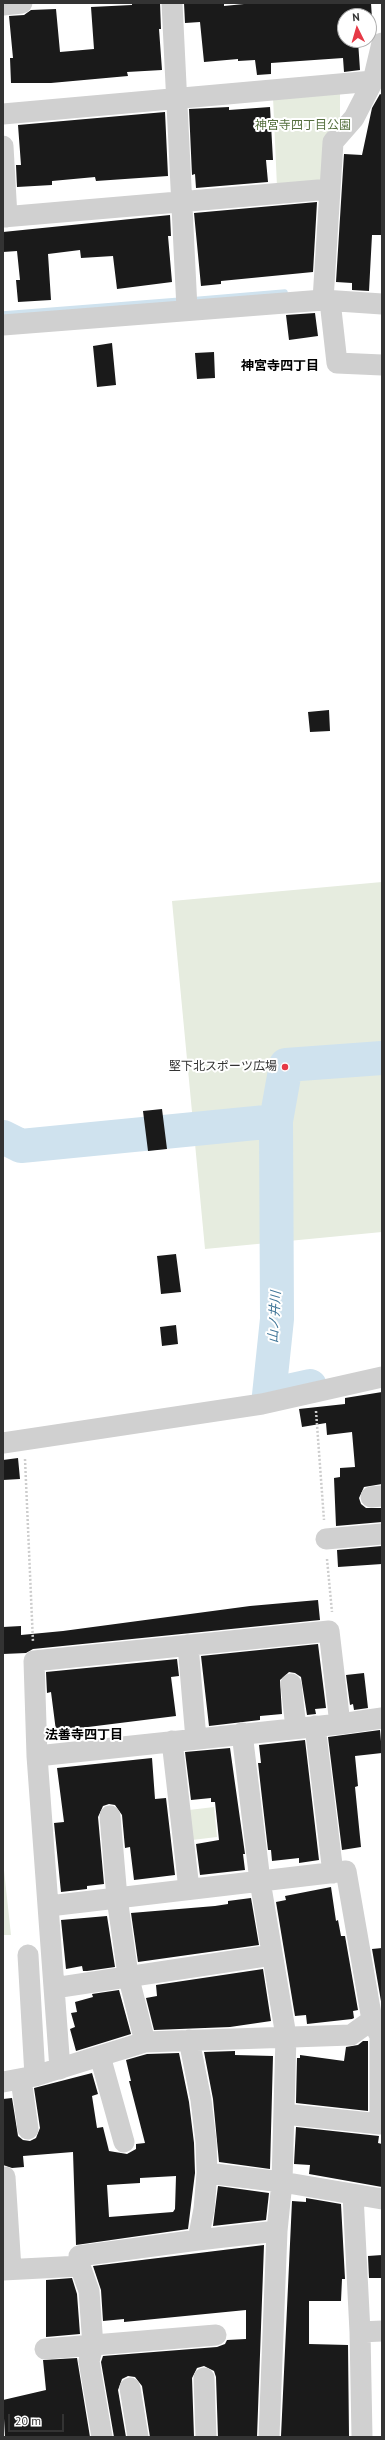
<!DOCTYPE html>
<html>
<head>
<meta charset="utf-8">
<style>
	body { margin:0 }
	#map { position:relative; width:385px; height:2440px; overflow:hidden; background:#fff; font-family:"PT Sans",sans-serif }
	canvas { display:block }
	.frame { position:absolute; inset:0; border:4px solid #333; pointer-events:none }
	.north { position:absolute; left:337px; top:8px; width:40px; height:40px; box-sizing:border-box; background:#fff; border:1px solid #adadad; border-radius:50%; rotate:355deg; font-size:11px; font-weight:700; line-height:16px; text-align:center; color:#333 }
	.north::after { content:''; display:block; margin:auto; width:14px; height:18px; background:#e63946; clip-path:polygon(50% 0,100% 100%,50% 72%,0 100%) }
	.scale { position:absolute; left:8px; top:2414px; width:56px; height:18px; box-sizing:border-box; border:2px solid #333; border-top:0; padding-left:5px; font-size:12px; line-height:14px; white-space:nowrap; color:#333; -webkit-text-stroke:3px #fff; paint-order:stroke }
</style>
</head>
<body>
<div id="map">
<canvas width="385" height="2440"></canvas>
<div class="frame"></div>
<div class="north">N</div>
<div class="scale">20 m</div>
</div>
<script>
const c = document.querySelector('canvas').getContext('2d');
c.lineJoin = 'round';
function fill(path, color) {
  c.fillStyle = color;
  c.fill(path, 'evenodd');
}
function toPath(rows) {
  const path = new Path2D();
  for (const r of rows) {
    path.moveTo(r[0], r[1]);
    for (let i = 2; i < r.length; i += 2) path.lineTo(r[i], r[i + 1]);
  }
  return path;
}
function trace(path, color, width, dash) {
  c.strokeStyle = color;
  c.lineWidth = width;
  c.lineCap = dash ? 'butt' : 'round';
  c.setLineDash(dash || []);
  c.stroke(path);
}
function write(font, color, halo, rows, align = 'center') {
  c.font = font + ' "PT Sans","Noto Sans JP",sans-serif';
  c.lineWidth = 4;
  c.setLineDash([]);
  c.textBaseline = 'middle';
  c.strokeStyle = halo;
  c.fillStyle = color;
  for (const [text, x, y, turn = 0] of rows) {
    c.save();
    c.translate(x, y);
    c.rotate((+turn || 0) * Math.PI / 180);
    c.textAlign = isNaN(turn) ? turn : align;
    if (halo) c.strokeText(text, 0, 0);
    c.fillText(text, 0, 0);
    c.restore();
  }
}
fill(toPath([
	[340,93,340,123,328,177,312,185,277,187,273,97],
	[382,882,382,1232,205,1249,172,901],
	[214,1807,217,1837,192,1840,189,1810],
	[3,1861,11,1935,3,1935]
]), '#e6ecdf');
trace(toPath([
	[190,300,285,292],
	[3,314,182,300]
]), '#cfe2ee', 5.5);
trace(toPath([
	[3,1137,21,1146,276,1121],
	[310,1386,269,1395,277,1319,276,1121,286,1065,382,1058]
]), '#cfe2ee', 34);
fill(toPath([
	[132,3,160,3,161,29,159,29,162,70,127,72,128,76,51,83,11,83,10,58,13,58,9,16,24,15,31,10,56,9,60,52,94,49,91,7,132,5],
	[184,3,224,3,224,6,254,3,371,3,373,35,370,40,358,41,360,70,344,72,343,58,271,63,271,74,257,75,255,60,238,61,238,59,204,62,200,22,185,23],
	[345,16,369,16,369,40,345,40],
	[380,94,382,95,382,235,372,235,369,291,352,290,352,283,336,282,344,154,362,155,372,108],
	[229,107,229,110,270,107,273,160,266,160,268,182,196,188,195,174,192,175,189,109],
	[165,112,168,176,96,181,95,177,52,181,52,185,17,187,16,165,21,165,18,125],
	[317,202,313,272,221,281,221,284,201,286,194,213],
	[170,215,171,236,168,236,172,282,117,289,113,256,81,258,80,250,48,254,51,300,18,302,16,280,20,280,17,251,3,252,3,232],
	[315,313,318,336,289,340,286,315],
	[112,343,116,385,97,387,93,346],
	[214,352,215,378,197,379,195,353],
	[329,710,330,731,310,732,308,712],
	[162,1109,167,1149,148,1151,143,1111],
	[176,1254,181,1292,161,1294,157,1256],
	[176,1325,178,1344,162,1346,160,1327],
	[382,1392,382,1484,364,1487,359,1498,361,1504,366,1508,382,1508,382,1522,336,1526,334,1478,340,1477,340,1468,355,1467,352,1432,327,1435,326,1423,302,1427,299,1409,345,1404,345,1398],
	[18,1458,20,1479,3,1480,3,1460],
	[382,1546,382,1564,338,1567,337,1550],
	[318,1600,320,1620,33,1649,26,1653,3,1654,3,1627,21,1626,21,1635,63,1631,250,1606],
	[318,1644,326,1708,315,1709,316,1714,307,1715,301,1677,295,1673,289,1672,280,1680,282,1714,260,1716,260,1720,209,1726,201,1656],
	[177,1659,179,1676,171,1677,176,1716,56,1731,51,1692,47,1693,46,1672],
	[364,1673,368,1708,354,1710,353,1704,350,1705,346,1675],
	[380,1730,382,1753,355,1756,358,1786,355,1787,361,1847,342,1850,328,1737],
	[305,1740,319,1860,299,1863,299,1858,272,1861,271,1850,268,1850,258,1763,261,1763,259,1745],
	[230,1748,245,1854,243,1854,245,1870,200,1875,196,1844,219,1840,215,1802,211,1802,211,1798,191,1800,185,1752],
	[152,1758,155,1799,166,1798,175,1875,134,1880,130,1847,125,1848,122,1815,115,1805,109,1804,103,1806,98,1817,104,1884,87,1886,87,1889,61,1892,54,1823,64,1822,57,1768],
	[331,1887,336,1921,338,1920,341,1936,345,1936,358,2010,353,2011,354,2018,352,2019,307,2024,306,2015,295,2016,276,1902,286,1900,285,1896],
	[251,1898,259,1945,138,1962,131,1913,215,1906,228,1904,228,1901],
	[107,1916,115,1967,87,1971,83,1971,82,1966,66,1969,61,1920],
	[382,1948,382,2007,372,1949],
	[263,1969,271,2021,230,2027,154,2030,146,1998,157,1996,156,1985],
	[119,1990,131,2034,76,2051,70,2029,75,2027,71,2013,77,2012,75,2002,93,1997,92,1994],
	[363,2041,368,2041,368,2111,296,2103,297,2058,300,2058,300,2055,344,2061,346,2047,358,2045],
	[235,2051,235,2055,273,2056,270,2169,219,2162,213,2099,204,2052],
	[179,2053,189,2102,194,2143,195,2173,188,2229,76,2245,73,2152,23,2156,24,2167,12,2168,3,2165,3,2099,12,2098,18,2136,23,2140,30,2141,36,2138,40,2128,34,2088,92,2073,98,2094,92,2096,97,2128,103,2127,109,2151,127,2154,136,2149,136,2144,145,2143,129,2081,131,2081,126,2060,147,2054],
	[176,2176,175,2209,173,2212,109,2217,107,2185,140,2183,140,2178],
	[296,2127,379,2136,378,2143,382,2144,382,2187,309,2174,310,2165,294,2164],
	[218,2186,269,2193,266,2220,213,2226],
	[306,2198,341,2204,345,2279,342,2279,341,2301,309,2301,309,2344,348,2345,349,2436,281,2436,292,2201,306,2202],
	[264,2245,257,2437,218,2437,216,2377,214,2371,204,2366,197,2368,192,2378,194,2437,150,2437,142,2386,135,2377,128,2376,122,2379,118,2390,126,2437,114,2437,101,2362,103,2356,217,2347,225,2344,227,2340,246,2339,246,2310,124,2322,124,2319,103,2321,101,2290,93,2266],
	[382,2255,382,2278,369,2278,368,2256],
	[72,2278,77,2294,80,2334,46,2337,46,2280],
	[77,2358,90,2437,5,2437,3,2400,46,2390,43,2360]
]), '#1a1a1a');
trace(toPath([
	[316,1411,324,1520],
	[25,1459,33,1642],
	[327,1559,332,1612]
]), '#cdcdcd', 2.5, [2, 2]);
trace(toPath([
	[172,3,187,309],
	[3,5,22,3],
	[3,114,373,81],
	[3,146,7,217],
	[3,217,330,189],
	[323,300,333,142,354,118,373,81,382,43],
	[330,301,337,363,382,365],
	[3,325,323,300,382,304],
	[3,1443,262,1404,382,1377],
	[371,1497,382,1496],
	[326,1539,382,1534],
	[188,1645,196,1739],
	[291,1684,296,1728],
	[340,1724,382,1718],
	[315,1726,333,1873],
	[242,1733,260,1881,286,2036,282,2182,277,2231,269,2437],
	[172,1741,189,1889],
	[37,1756,34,1661,329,1631,340,1724,37,1756,60,2069],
	[110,1816,117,1898,128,1975,145,2042],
	[28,1955,35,2076],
	[54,1988,272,1955],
	[189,2040,201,2100,206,2142,207,2173,204,2209,198,2240],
	[100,2056,124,2142],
	[21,2079,28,2129],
	[3,2082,35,2076,145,2042,351,2035,372,2020,346,1871,49,1906],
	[284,2114,380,2124,380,2036,372,2020],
	[207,2173,282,2182,382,2199],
	[5,2177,11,2269],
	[353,2195,360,2332,362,2437],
	[80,2266,89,2291,93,2346,89,2361,102,2437],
	[3,2270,80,2266,79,2256,198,2240,277,2231],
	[360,2332,382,2331],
	[45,2349,216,2335],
	[204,2378,206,2437],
	[130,2388,138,2437]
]), '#d0d0d0', 21);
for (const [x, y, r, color] of [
	[285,1067,4,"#e63946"]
]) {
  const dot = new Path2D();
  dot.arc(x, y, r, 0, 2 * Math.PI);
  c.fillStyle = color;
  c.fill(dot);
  trace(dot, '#fff', 1.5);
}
write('12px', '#56703f', '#fff', [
	["神宮寺四丁目公園",303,126]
]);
write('12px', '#333', '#fff', [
	["堅下北スポーツ広場",277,1067]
], 'right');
write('bold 13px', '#000', '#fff', [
	["神宮寺四丁目",280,366],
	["法善寺四丁目",84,1735]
]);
write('italic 13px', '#3f7597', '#fff', [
	["山ノ井川",275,1317,-87]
]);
</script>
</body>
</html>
